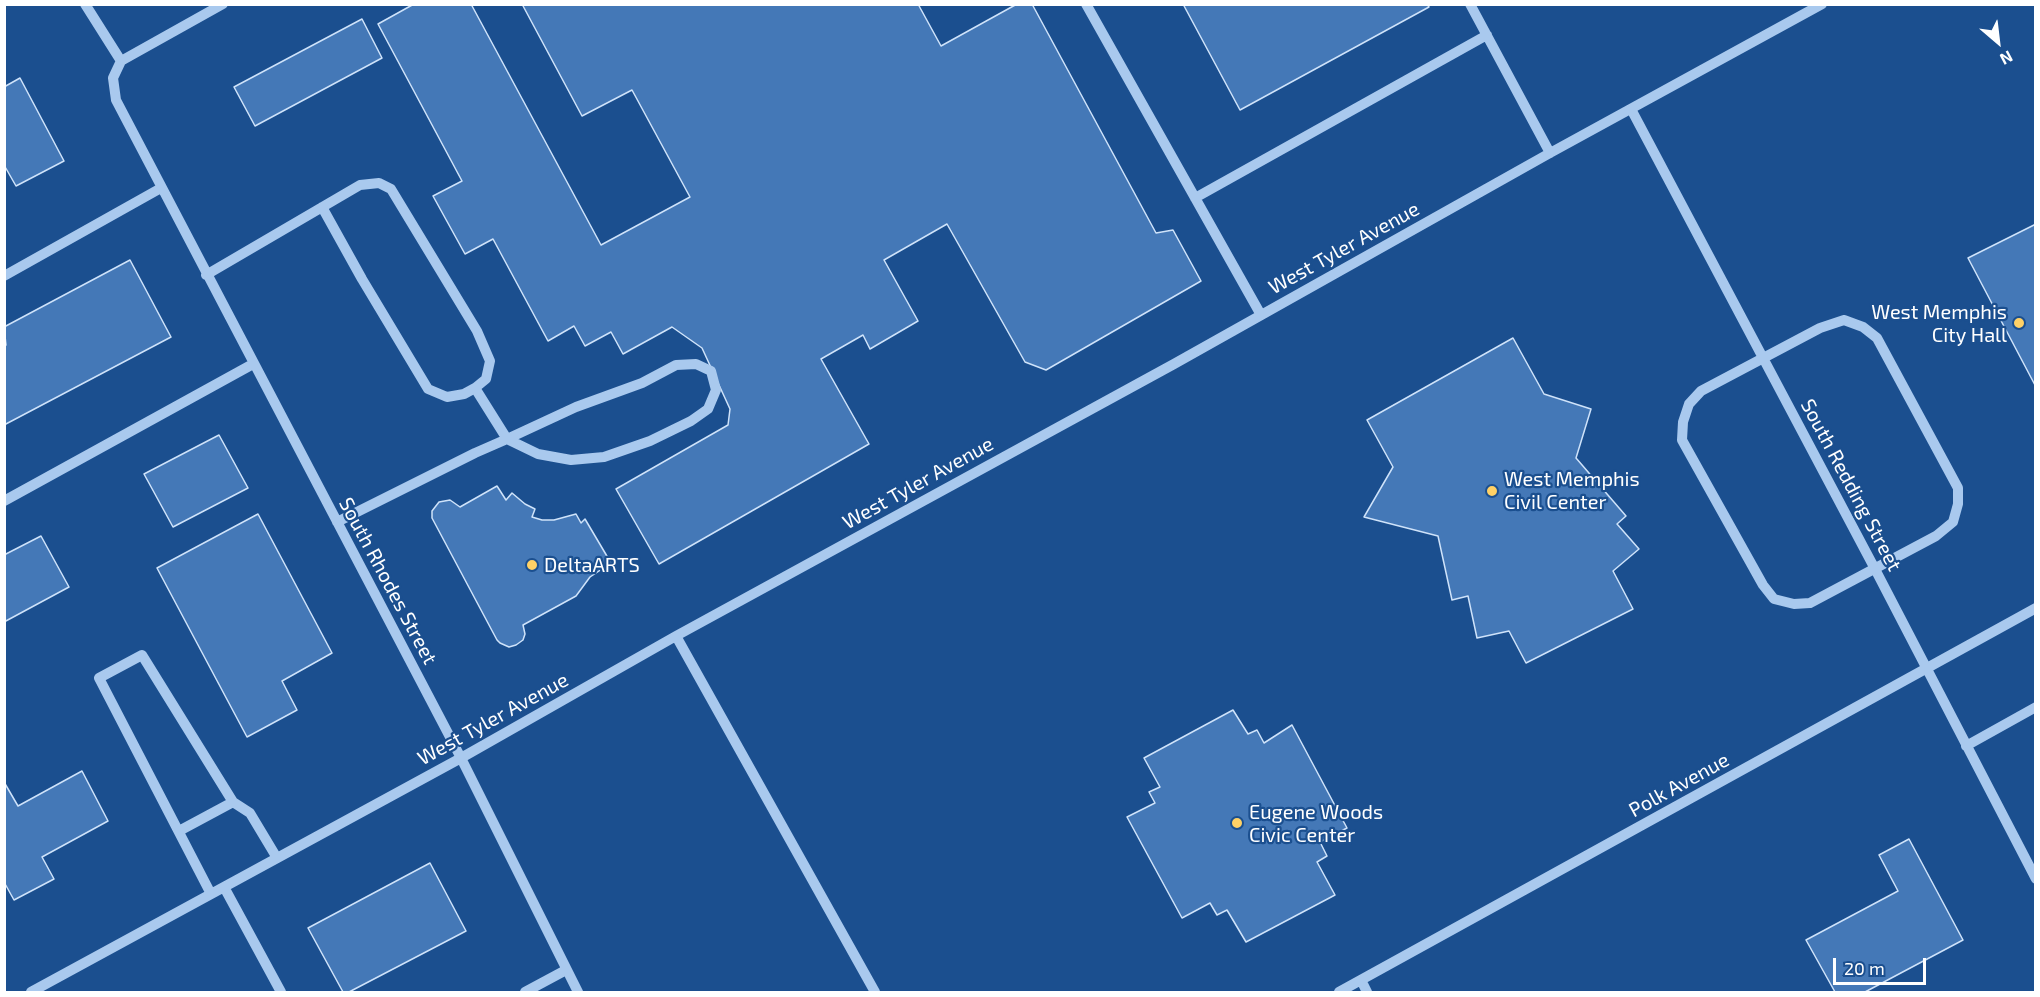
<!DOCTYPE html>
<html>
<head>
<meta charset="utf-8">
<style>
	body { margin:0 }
	#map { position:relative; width:2040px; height:997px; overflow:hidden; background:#1b4f8f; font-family:"Exo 2",sans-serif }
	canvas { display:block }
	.frame { position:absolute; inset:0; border:6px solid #fff; pointer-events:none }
	.north { position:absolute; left:1968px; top:12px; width:60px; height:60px; -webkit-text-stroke:4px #1b4f8f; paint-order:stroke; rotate:152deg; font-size:16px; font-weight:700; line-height:24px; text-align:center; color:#fff }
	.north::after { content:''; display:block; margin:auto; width:21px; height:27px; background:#fff; clip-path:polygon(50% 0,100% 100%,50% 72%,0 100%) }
	.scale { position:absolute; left:1833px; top:958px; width:93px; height:27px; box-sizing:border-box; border:3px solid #fff; border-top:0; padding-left:8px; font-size:18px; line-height:21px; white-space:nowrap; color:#fff; -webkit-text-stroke:4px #1b4f8f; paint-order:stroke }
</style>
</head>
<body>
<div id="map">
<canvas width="2040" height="997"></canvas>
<div class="frame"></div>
<div class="north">N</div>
<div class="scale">20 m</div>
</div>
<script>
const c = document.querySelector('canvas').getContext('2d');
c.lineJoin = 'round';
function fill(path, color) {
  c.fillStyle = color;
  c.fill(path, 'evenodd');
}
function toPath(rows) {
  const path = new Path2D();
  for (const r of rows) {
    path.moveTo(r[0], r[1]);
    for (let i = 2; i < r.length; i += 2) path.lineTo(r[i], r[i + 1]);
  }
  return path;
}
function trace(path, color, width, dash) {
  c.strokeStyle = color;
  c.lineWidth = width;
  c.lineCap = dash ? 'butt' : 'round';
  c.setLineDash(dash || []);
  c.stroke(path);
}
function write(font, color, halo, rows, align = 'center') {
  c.font = font + ' "Exo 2",sans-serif';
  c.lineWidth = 4.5;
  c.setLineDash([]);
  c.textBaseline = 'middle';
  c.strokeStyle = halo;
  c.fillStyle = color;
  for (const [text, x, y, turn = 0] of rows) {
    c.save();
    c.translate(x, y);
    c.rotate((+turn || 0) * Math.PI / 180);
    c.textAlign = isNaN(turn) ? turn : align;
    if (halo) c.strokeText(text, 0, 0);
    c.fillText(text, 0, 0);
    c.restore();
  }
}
const building = toPath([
	[414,4,471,4,601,245,690,197,632,90,582,116,522,4,918,4,941,46,1017,4,1032,4,1156,233,1173,230,1201,281,1046,370,1025,362,947,224,884,260,918,321,870,349,863,335,821,359,869,444,659,564,616,489,728,425,730,409,702,348,672,327,623,354,611,332,585,346,574,326,548,341,493,239,465,254,433,196,462,181,378,24,414,4],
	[1183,4,1427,4,1429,7,1240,110,1183,4],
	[362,19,382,58,255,126,234,87,362,19],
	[20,78,64,161,16,186,4,165,4,87,20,78],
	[2036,224,2036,387,1968,258,2036,224],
	[130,260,171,337,4,425,4,346,6,345,4,327,130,260],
	[1513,338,1544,394,1591,409,1576,458,1626,516,1617,524,1639,549,1613,571,1633,609,1526,663,1509,631,1477,638,1468,596,1452,600,1438,536,1364,517,1393,467,1367,420,1513,338],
	[219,435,248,488,173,527,144,474,219,435],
	[497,486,506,500,512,493,525,504,535,509,532,517,542,520,554,520,576,514,581,523,585,519,611,563,590,577,576,596,523,625,525,634,523,640,516,645,509,647,500,643,497,640,432,518,432,511,439,502,450,500,460,507,497,486],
	[258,514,332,653,282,681,297,710,247,737,157,568,258,514],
	[41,536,69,587,4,622,4,555,41,536],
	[1233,710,1248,734,1257,730,1264,743,1292,725,1347,828,1320,842,1327,856,1317,862,1335,895,1246,942,1227,910,1217,915,1210,903,1182,918,1127,817,1155,803,1149,792,1160,787,1144,758,1233,710],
	[82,771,108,821,42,857,54,879,14,900,4,882,4,782,18,806,82,771],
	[1909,839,1963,940,1865,992,1835,992,1806,940,1898,891,1879,855,1909,839],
	[430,863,466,931,349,992,343,992,308,928,430,863]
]);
fill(building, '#4478b7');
trace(building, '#cfe3fa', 1.5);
trace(toPath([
	[85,4,121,61],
	[223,4,121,61,113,78,116,100,461,758,578,992],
	[1086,4,1261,315],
	[1470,4,1550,153],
	[1631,109,1875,569,2036,879],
	[1195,198,1487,35],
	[322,207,362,279,428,389,447,397,464,394,475,388],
	[206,275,360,185,379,183,391,189,477,331,490,361,486,379,475,388,507,439,538,454,571,460,604,457,650,441,691,421,708,409,716,390,711,371,696,364,676,365,642,383,576,407,507,439,475,453,337,522],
	[4,276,161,188],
	[1844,320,1863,327,1877,338,1958,488,1958,504,1953,522,1936,536,1810,603,1794,604,1774,599,1763,585,1682,440,1683,422,1689,404,1701,391,1820,328,1844,320],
	[4,501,253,364],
	[676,636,875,992],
	[1966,746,2036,707],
	[179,831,233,802],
	[224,887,281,992],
	[211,894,99,678,142,655,233,802,250,813,277,858],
	[1361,980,1367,992],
	[31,992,461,758,676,636,1174,364,1550,153,1822,4],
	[525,992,566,970],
	[1339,992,2036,608]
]), '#a9c9ee', 10);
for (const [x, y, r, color] of [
	[2019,323,6,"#ffd166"],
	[1492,491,6,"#ffd166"],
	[532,565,6,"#ffd166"],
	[1237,823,6,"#ffd166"]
]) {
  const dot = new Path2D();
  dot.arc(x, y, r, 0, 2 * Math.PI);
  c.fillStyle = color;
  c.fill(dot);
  trace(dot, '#1b4f8f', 2);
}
write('20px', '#fff', '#1b4f8f', [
	["West Tyler Avenue",1344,248,-29],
	["West Tyler Avenue",918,483,-29],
	["South Redding Street",1851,485,62],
	["South Rhodes Street",388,581,62],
	["West Tyler Avenue",493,719,-29],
	["Polk Avenue",1679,785,-29]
]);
write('20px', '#fff', '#1b4f8f', [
	["West Memphis",2007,312,"right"],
	["City Hall",2007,335,"right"],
	["West Memphis",1504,479],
	["Civil Center",1504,502],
	["DeltaARTS",544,565],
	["Eugene Woods",1249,812],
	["Civic Center",1249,835]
], 'left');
</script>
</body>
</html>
